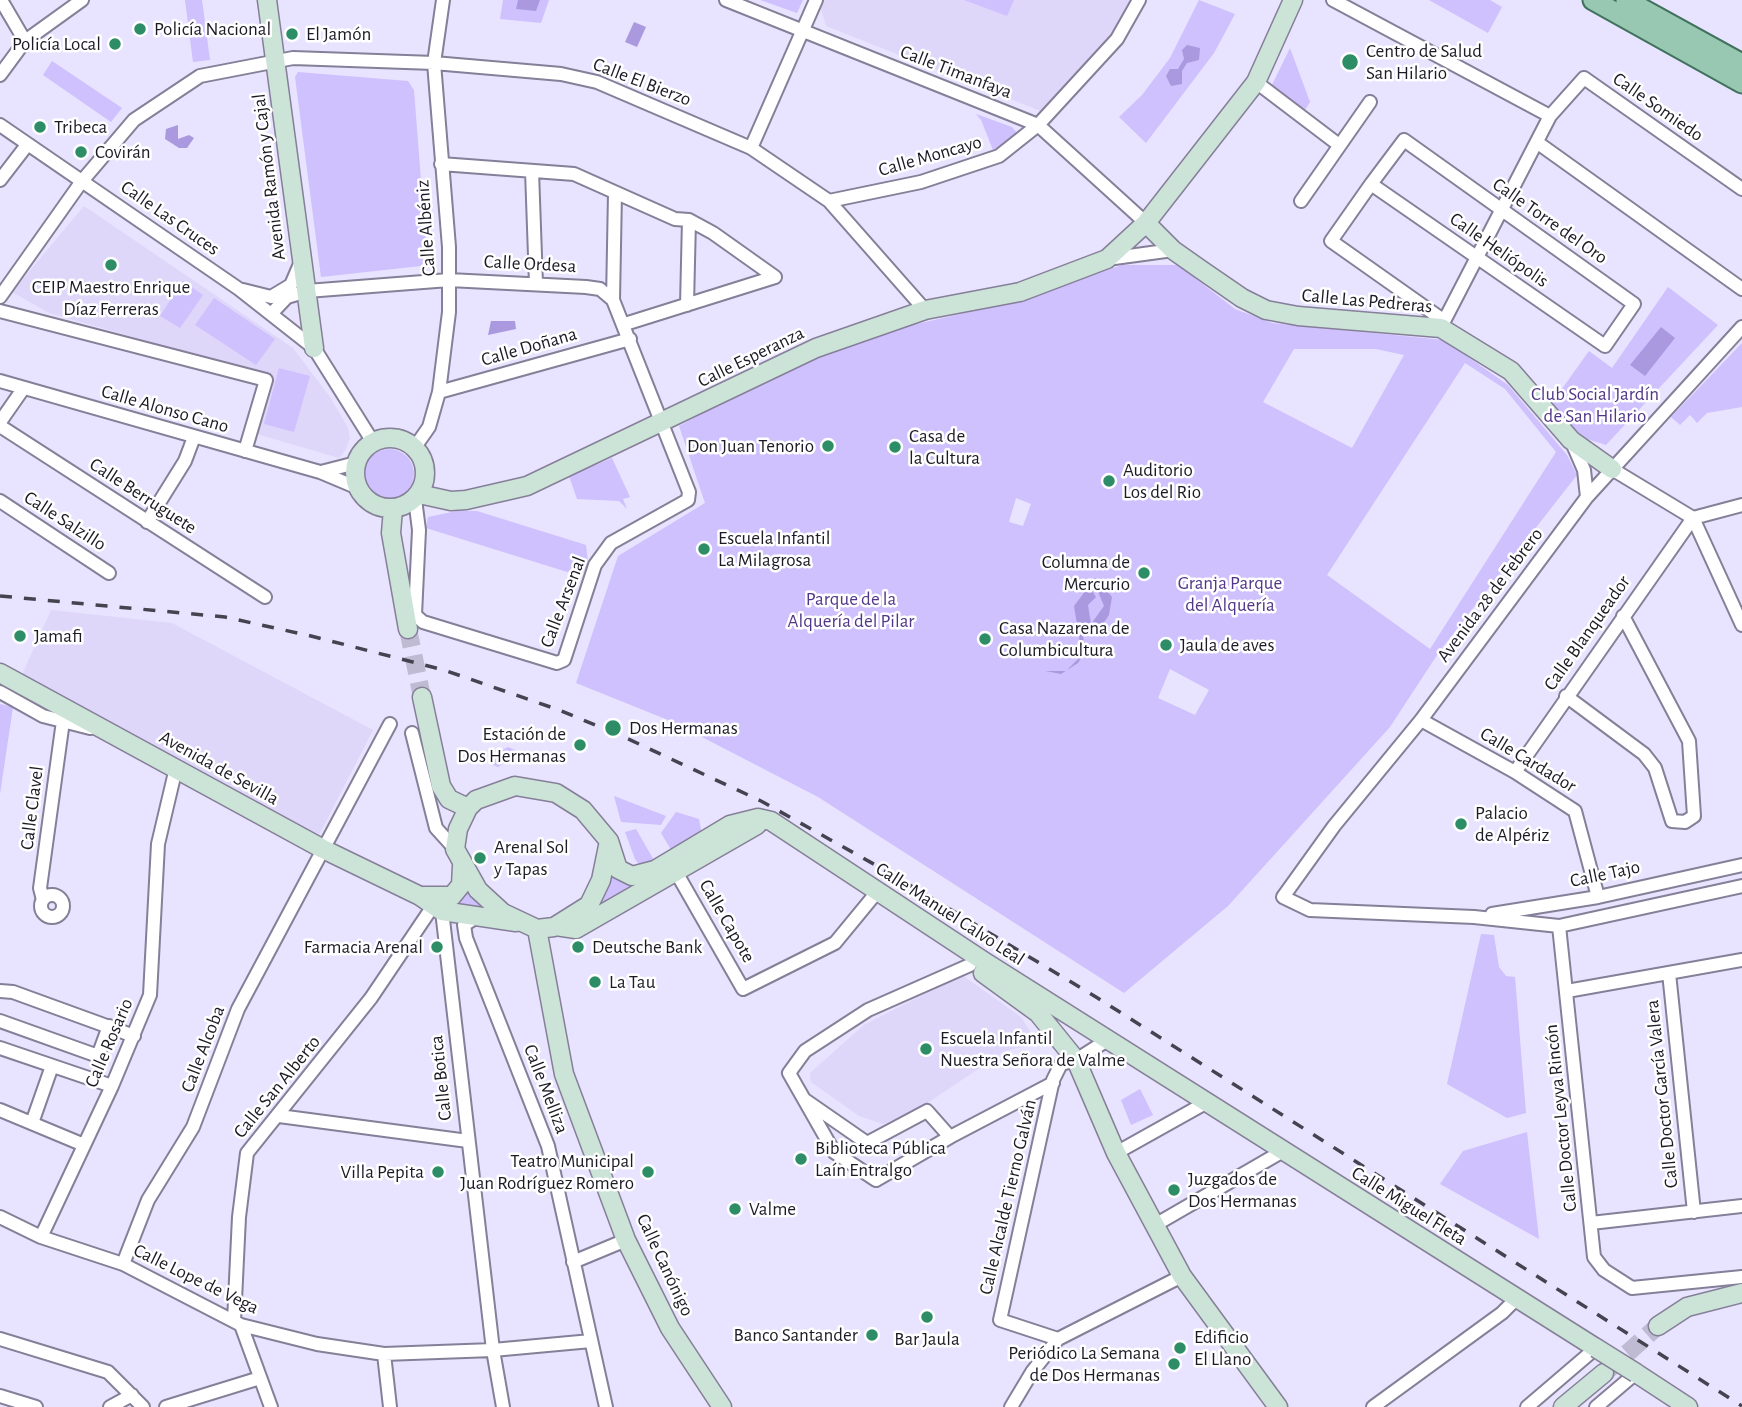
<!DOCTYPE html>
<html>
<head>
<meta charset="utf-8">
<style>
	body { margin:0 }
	canvas { display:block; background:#e8e3fe }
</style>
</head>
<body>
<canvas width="1742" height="1407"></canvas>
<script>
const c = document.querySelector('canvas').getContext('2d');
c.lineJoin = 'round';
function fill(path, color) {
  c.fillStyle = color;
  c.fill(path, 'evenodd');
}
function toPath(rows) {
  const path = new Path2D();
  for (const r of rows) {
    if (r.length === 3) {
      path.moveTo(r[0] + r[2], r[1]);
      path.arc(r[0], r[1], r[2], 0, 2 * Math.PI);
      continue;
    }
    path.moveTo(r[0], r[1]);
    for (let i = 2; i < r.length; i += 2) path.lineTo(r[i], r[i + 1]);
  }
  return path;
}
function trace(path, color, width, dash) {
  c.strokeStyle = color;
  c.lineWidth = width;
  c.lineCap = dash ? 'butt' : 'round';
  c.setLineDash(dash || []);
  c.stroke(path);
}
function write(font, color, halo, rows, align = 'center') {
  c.font = font + ' "Alegreya Sans",sans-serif';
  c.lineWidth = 5;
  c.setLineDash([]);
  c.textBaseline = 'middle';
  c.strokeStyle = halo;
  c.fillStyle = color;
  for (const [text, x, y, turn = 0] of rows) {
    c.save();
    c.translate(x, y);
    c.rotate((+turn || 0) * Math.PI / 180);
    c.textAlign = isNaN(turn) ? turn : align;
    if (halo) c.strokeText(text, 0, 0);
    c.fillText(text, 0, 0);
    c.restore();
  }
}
fill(toPath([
	[825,0,1133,0,1114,33,1043,112,826,26,821,9],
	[84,206,293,348,330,397,348,428,350,438,345,451,339,458,257,434,271,376,49,313,12,292],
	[51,610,172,623,373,730,319,835,21,677],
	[962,975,1021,1017,1032,1034,1026,1046,1005,1051,917,1110,883,1124,859,1116,811,1082,810,1073,864,1025]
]), '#ded7fa');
fill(toPath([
	[185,0,202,0,210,60,193,62],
	[503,0,549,0,541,23,500,19],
	[760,0,803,0,797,13],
	[964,0,1014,0,1007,16],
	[1199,0,1235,14,1214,53,1146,143,1119,117,1142,95,1170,58],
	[1429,0,1490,0,1502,7,1488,33],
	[1290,48,1310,102,1305,110,1272,85],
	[52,61,122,108,111,122,43,75],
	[298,72,408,81,414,90,427,258,421,266,321,277,295,77],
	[976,114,1012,127,1017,133,1015,138,993,150,981,120],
	[1122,265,1178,265,1235,309,1272,323,1444,340,1508,385,1567,455,1577,475,1439,652,1390,727,1228,906,1124,993,818,797,673,722,576,683,618,556,705,503,679,426,790,367,868,335,1022,300],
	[1294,349,1376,349,1404,355,1352,448,1263,402],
	[1465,363,1505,389,1556,452,1430,649,1327,575],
	[1016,498,1031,504,1023,526,1009,522],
	[1170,669,1209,690,1195,715,1158,698],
	[183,281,203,295,180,328,160,316],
	[1668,287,1718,325,1606,445,1571,434,1549,407,1589,351,1612,368],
	[214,298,275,339,256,365,195,325],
	[1742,343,1742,407,1707,413,1697,423,1690,415,1680,425,1671,417],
	[279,368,310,376,294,432,264,424],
	[389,474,25],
	[612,458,630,497,623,499,627,509,619,501,577,499,569,476],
	[457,511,477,511,586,545,588,562,584,572,577,575,426,528,428,517],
	[0,704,13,707,0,794],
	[508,747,522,753,498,767,493,765,498,752],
	[614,796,666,816,661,825,621,822],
	[676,812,699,819,701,829,699,838,673,853,661,833],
	[636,829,655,862,641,867,635,859,625,832],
	[610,869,625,883,641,881,595,913],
	[468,885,475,901,488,915,447,906],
	[1481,934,1494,935,1499,967,1506,976,1515,977,1526,1113,1507,1118,1447,1084],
	[1140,1089,1153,1115,1131,1125,1121,1100],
	[1527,1132,1539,1239,1440,1184,1463,1151]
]), '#cfc0fe');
fill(toPath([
	[518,0,540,0,536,11,516,9],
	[634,22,646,27,637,47,625,42],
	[1187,45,1200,48,1199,60,1187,63,1182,71,1182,84,1171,86,1166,76,1170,69,1178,69,1184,59,1182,50],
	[178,125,178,139,189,135,194,138,187,148,179,148,165,139,166,129],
	[491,321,515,321,516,329,488,335],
	[1661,327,1675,338,1645,376,1630,365],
	[1096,578,1112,597,1109,615,1099,630,1082,631,1085,647,1083,655,1078,663,1061,674,1045,671,1066,671,1082,655,1074,606,1083,594,1084,582],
	[1096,587,1104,606,1091,624,1088,605,1096,597,1091,589]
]), '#ab99e0');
trace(toPath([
	[408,629,422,697],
	[1607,1371,1658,1326]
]), '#bfbbd2', 18, [18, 9]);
const street = toPath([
	[1,0,25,41],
	[726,0,1038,125,1146,223],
	[1333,0,1550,116],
	[0,75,25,41,82,0],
	[1256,82,1339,145],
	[0,125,239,289,314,348,373,442],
	[1538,143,1742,289],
	[751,148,816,0],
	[441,164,574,174,675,219,689,220,713,233,775,277],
	[532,171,536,284],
	[0,180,27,145],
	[1371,184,1605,346,1634,304,1404,140,1371,184,1331,241,1443,320],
	[829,201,921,182,999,156,1038,125,1117,39,1139,0],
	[1301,201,1370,102],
	[1107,259,1173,250],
	[243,290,271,297,291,285,300,264],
	[0,297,82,181,134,120,200,76,293,58,434,63,561,74,597,82,751,148,829,201,925,310],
	[613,300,615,193],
	[687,305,689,220],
	[0,311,266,380,245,451],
	[271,314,287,297,307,291,449,280,586,287,600,289,613,300,689,492,688,500,611,543,595,565,564,660,557,663,423,622,415,615,419,530,415,499],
	[625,324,775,277],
	[1442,325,1550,116,1584,78,1742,189],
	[1742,327,1587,497,1421,720,1334,826,1283,897,1310,910,1474,917,1559,926,1742,886],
	[0,381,320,472,358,488],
	[439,392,630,339],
	[0,422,23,389],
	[0,426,265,597],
	[1571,440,1584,470,1587,497],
	[415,447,429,427,439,392,449,312,449,247,434,63,443,0],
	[1612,469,1693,518,1742,505],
	[321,472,356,463],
	[0,501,109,573],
	[1693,518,1742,625],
	[147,522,185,461,194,437],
	[0,692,43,716,90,728],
	[1566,696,1644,754,1655,768,1672,821,1685,822,1694,816,1689,741,1623,616],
	[1421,720,1515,772,1575,811,1598,897],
	[412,733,436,828,455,849],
	[1515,772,1693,518],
	[676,872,743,989,835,943,877,892],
	[52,906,11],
	[43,900,40,888,63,721],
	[442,911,493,1350,503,1407],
	[1492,914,1598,897,1742,865],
	[475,918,464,925,466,938,548,1146,606,1407],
	[1559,926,1594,1257,1604,1270,1632,1288,1742,1277],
	[1669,973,1694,1212],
	[0,991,13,992,134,1036],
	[1567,991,1742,960],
	[0,1021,98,1056,109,1026],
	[0,1048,112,1086],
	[805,1100,867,1143,927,1111,950,1137,876,1180,834,1152,789,1073,805,1051,868,1010,970,965],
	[0,1110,84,1145],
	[279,1116,468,1141],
	[32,1123,52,1066],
	[950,1137,1053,1083],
	[1116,1153,1209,1101],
	[0,1217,41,1237,123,1264,241,1325,317,1344,384,1354,493,1350,591,1341],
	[1591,1223,1742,1206],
	[1155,1225,1283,1151],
	[41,1237,112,1086,150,995,158,844,176,768],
	[573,1262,626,1240],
	[123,1264,148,1200,193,1127,238,1009,390,724],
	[234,1321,239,1217,247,1153,371,998,433,906],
	[241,1325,271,1407],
	[0,1339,108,1372,143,1407],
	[1058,1339,1000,1320,1053,1080,1061,1064,1076,1060,1109,1039],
	[384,1354,390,1407],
	[0,1396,36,1407],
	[110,1407,132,1395],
	[166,1407,260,1378],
	[1011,1407,1032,1372,1058,1339,1182,1276],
	[1373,1407,1502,1313,1517,1298],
	[1527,1407,1596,1348],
	[1596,1407,1636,1373]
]);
const secondary = toPath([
	[267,0,314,348],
	[1146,223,1173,250,1200,269,1242,298,1266,310,1298,316,1441,328,1511,371,1571,440,1612,469],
	[390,473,35],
	[419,494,451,501,466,500,527,486,816,348,925,310,1020,292,1107,259,1146,223,1256,82,1293,0],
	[393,509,391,533,408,629],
	[0,673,323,849,420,896,442,911,516,922],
	[422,697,441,786,449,799,468,808],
	[609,841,601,880,589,905,554,927,537,929,503,913,478,890,455,849,458,829,468,808,476,800,515,786,556,793,583,810,609,841,618,869,632,876,655,870,730,825,758,818,771,821,985,962,1596,1348],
	[423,896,452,896,461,885,462,866],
	[556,926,576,929,757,825],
	[537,929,564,1074,626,1240,670,1328,722,1407],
	[983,973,1038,1013,1076,1060,1116,1153,1182,1276,1278,1407],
	[1658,1326,1687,1307,1742,1293],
	[1636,1373,1688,1407],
	[1563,1407,1604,1373]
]);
const primary = toPath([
	[1593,0,1742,83],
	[1626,0,1742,64]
]);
trace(street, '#857f98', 16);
trace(secondary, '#857f98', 21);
trace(primary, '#40725e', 23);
trace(street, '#fff', 12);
trace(secondary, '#cce3d8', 18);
trace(primary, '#98c7b2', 19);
trace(toPath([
	[0,596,225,617,311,636,444,670,559,710,624,737,761,801,888,872,1096,997,1742,1406]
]), '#464351', 3.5, [12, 12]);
const secondaryBridge = toPath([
	[1596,1348,1636,1373]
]);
trace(secondaryBridge, '#857f98', 21, []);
trace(secondaryBridge, '#cce3d8', 18);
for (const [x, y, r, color] of [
	[140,29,7,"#2c8d66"],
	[292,34,7,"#2c8d66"],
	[115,44,7,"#2c8d66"],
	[1350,62,9,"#2c8d66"],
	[40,127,7,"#2c8d66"],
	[81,152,7,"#2c8d66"],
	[111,265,7,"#2c8d66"],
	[828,446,7,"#2c8d66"],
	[895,447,7,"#2c8d66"],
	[1109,481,7,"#2c8d66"],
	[704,549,7,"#2c8d66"],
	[1144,573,7,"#2c8d66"],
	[20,636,7,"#2c8d66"],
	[985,639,7,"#2c8d66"],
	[1166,645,7,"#2c8d66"],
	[613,728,9,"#2c8d66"],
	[580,745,7,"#2c8d66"],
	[1461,824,7,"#2c8d66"],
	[480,858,7,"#2c8d66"],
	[437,947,7,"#2c8d66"],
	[578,947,7,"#2c8d66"],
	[595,982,7,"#2c8d66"],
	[926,1049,7,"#2c8d66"],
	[801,1159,7,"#2c8d66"],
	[438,1172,7,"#2c8d66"],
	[648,1172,7,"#2c8d66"],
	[1174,1190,7,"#2c8d66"],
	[735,1209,7,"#2c8d66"],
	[927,1317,7,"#2c8d66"],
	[872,1335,7,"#2c8d66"],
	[1180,1348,7,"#2c8d66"],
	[1174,1364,7,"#2c8d66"]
]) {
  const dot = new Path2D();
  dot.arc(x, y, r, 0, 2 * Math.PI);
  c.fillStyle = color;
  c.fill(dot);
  trace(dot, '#fff', 2.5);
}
write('19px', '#1c1a24', '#fff', [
	["Policía Nacional",154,29],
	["El Jamón",306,34],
	["Policía Local",101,44,"right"],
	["Centro de Salud",1366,51],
	["San Hilario",1366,73],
	["Tribeca",54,127],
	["Covirán",95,152],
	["CEIP Maestro Enrique",111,287,"center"],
	["Díaz Ferreras",111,309,"center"],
	["Casa de",909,436],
	["la Cultura",909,458],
	["Don Juan Tenorio",814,446,"right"],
	["Auditorio",1123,470],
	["Los del Rio",1123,492],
	["Escuela Infantil",718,538],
	["La Milagrosa",718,560],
	["Columna de",1130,562,"right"],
	["Mercurio",1130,584,"right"],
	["Casa Nazarena de",999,628],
	["Columbicultura",999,650],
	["Jamafi",34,636],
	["Jaula de aves",1180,645],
	["Dos Hermanas",629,728],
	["Estación de",566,734,"right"],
	["Dos Hermanas",566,756,"right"],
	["Palacio",1475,813],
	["de Alpériz",1475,835],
	["Arenal Sol",494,847],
	["y Tapas",494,869],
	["Farmacia Arenal",423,947,"right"],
	["Deutsche Bank",592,947],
	["La Tau",609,982],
	["Escuela Infantil",940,1038],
	["Nuestra Señora de Valme",940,1060],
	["Biblioteca Pública",815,1148],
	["Laín Entralgo",815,1170],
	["Teatro Municipal",634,1161,"right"],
	["Juan Rodríguez Romero",634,1183,"right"],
	["Villa Pepita",424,1172,"right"],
	["Juzgados de",1188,1179],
	["Dos Hermanas",1188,1201],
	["Valme",749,1209],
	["Banco Santander",858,1335,"right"],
	["Edificio",1194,1337],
	["El Llano",1194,1359],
	["Bar Jaula",927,1339,"center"],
	["Periódico La Semana",1160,1353,"right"],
	["de Dos Hermanas",1160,1375,"right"]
], 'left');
write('19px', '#1c1a24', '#fff', [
	["Calle Timanfaya",956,72,21],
	["Calle El Bierzo",642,82,21],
	["Calle Somiedo",1658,107,35],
	["Calle Moncayo",930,156,-16],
	["Avenida Ramón y Cajal",269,177,-97],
	["Calle Las Cruces",170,218,35],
	["Calle Torre del Oro",1550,221,35],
	["Calle Albéniz",426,228,-94],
	["Calle Heliópolis",1499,250,35],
	["Calle Ordesa",530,264,3],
	["Calle Las Pedreras",1367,301,5],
	["Calle Doñana",529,347,-16],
	["Calle Esperanza",751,357,-26],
	["Calle Alonso Cano",165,409,16],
	["Calle Berruguete",143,496,33],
	["Calle Salzillo",65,521,33],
	["Avenida 28 de Febrero",1490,595,-53],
	["Calle Arsenal",563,602,-69],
	["Calle Blanqueador",1587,633,-55],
	["Calle Cardador",1528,760,31],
	["Avenida de Sevilla",219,768,29],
	["Calle Clavel",32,808,-83],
	["Calle Tajo",1605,874,-12],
	["Calle Manuel Calvo Leal",950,914,33],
	["Calle Capote",727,921,60],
	["Calle Rosario",109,1043,-67],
	["Calle Alcoba",203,1049,-69],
	["Calle Botica",441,1078,-96],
	["Calle San Alberto",277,1087,-51],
	["Calle Melliza",546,1089,69],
	["Calle Doctor García Valera",1662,1094,-96],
	["Calle Doctor Leyva Rincón",1561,1118,-96],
	["Calle Alcalde Tierno Galván",1008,1197,-77],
	["Calle Miguel Fleta",1409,1206,32],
	["Calle Canónigo",665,1265,65],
	["Calle Lope de Vega",196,1279,26]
]);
write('19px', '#523789', '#fff', [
	["Club Social Jardín",1595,394],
	["de San Hilario",1595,416],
	["Granja Parque",1230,583],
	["del Alquería",1230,605],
	["Parque de la",851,599],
	["Alquería del Pilar",851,621]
]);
</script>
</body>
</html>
